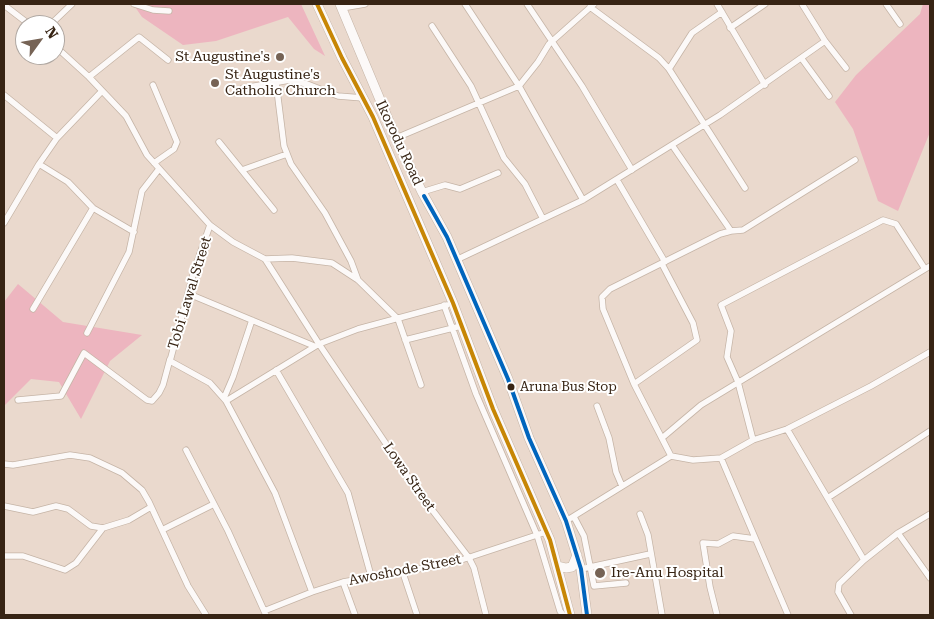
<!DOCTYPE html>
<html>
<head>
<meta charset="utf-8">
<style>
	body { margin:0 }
	#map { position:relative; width:934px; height:619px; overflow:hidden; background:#ead9cd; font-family:"Roboto Serif",serif }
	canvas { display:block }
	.frame { position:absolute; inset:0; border:5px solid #372414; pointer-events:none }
	.north { position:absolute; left:15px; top:15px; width:50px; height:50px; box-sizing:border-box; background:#fff; border:1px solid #afa7a1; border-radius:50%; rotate:58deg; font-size:14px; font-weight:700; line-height:20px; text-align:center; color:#372414 }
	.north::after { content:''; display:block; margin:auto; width:18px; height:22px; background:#766355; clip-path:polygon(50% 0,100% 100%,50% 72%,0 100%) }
</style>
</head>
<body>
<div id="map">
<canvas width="934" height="619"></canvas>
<div class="frame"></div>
<div class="north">N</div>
</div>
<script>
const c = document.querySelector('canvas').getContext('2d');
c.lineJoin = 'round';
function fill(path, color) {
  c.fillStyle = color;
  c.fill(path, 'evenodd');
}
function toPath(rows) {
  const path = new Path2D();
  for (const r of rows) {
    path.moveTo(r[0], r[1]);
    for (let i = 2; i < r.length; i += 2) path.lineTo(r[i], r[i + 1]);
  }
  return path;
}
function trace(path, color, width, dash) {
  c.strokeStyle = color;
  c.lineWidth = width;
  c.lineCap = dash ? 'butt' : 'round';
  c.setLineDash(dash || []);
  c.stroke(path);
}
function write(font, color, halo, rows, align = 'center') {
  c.font = font + ' "Roboto Serif",serif';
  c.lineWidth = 4;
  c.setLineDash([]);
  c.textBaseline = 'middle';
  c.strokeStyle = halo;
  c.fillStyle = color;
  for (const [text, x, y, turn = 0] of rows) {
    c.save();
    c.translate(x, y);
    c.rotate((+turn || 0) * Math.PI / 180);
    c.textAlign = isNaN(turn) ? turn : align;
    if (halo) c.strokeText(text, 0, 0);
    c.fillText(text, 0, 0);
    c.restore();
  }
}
fill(toPath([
	[133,4,301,4,325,56,314,49,288,17,216,41,183,45,142,17],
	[923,4,930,4,930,132,898,211,878,201,853,129,835,102,856,75,920,14],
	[18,284,63,322,142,335,110,361,81,419,59,382,31,379,4,406,4,302]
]), '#edb5bf');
const minor = toPath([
	[134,4,153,10,169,11],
	[465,4,519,86,583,200],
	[527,4,582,86,632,170],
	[717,4,765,85],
	[802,4,825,41,846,68],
	[886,4,900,24],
	[4,5,30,25],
	[590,7,659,58,669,69,745,188],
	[342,8,365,4],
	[50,25,72,4],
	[432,26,471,86,504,158,525,184,543,219],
	[730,28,765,4],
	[55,46,89,77,126,116,147,155,210,225,233,242,265,259,292,258,332,263,358,280,398,319,421,385],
	[802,59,829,96],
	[669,69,692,33,722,12],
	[89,77,139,37,168,60],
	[276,82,284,146,291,164,325,213,351,261,358,280],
	[153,85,177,142,174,149,154,163],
	[243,88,290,80,307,84,338,96,363,98],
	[4,95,57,138],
	[396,138,519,86,538,62,549,44,594,4],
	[219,142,274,210],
	[672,145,731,231],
	[39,164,68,182,93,208,134,232],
	[242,170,287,154],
	[617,180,665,262],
	[422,192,445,185,460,189,498,173],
	[4,223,39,164,57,138,102,91],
	[210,225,194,271,170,361,210,383,226,401,275,493,312,592],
	[265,259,319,344,417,490,469,558,474,568,486,615],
	[456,260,583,200,720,115,825,41],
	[189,294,314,346],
	[444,305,476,394,537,535,560,611,563,615],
	[33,309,93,208],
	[87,333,129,252,142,191,159,169],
	[405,340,461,326],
	[276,370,348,493,371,576],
	[634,384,697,340,693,323,662,264],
	[224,398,233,377,252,320],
	[18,400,61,396,84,353,147,400,152,401,159,393,163,385,170,359],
	[226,401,319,344,358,329,447,305],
	[597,406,609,438,616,472,622,486],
	[787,429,864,560],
	[662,438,701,405,930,266],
	[753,440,738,382,727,357,731,331,721,305,883,220,896,224,925,269],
	[186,450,228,531,266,615],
	[671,456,634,384,603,309,602,297,610,289,720,234,731,231,743,230,855,160],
	[721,458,788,615],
	[4,464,13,465,70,455,90,458,122,473,142,490,149,502,188,586,206,615],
	[829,497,930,431],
	[4,506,33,512,56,506,68,509,91,526,103,528,129,520,151,507],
	[640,514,648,535,662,615],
	[574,517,584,536,594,586,626,583],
	[566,521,671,456,693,460,721,458,753,440,787,429,871,386,930,352],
	[162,530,214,504],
	[898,533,930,578],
	[4,556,23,556,65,570,76,563,103,528],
	[581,569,650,554],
	[403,573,417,615],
	[343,582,355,615],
	[264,611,312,592,343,582,452,563,546,532],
	[717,615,710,587,703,543,718,544,733,536,755,539],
	[851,615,838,592,839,584,864,560,898,533,930,514]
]);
const trunk = toPath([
	[317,4,342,58,373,117,453,303,493,409,550,540,570,615],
	[340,4,396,138,422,192,447,237,508,379,529,438,566,521,581,569,587,615],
	[558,566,566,568,572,567,577,555]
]);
trace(minor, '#c5b4a6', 7);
trace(trunk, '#c5b4a6', 10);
trace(minor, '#fcf9f8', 5.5);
trace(trunk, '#fcf9f8', 9);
trace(toPath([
	[317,4,342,58,373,117,453,303,493,409,550,540,570,615]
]), '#c78605', 4);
trace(toPath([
	[424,196,447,237,508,379,529,438,566,521,581,569,587,615]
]), '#0065bd', 4);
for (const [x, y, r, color] of [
	[280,57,5,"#766355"],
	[215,83,5,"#766355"],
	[511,387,4.5,"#372414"],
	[600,573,6,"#766355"]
]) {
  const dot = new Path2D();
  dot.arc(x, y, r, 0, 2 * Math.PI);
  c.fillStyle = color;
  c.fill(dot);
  trace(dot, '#fff', 2);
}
write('13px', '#372414', '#fff', [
	["Aruna Bus Stop",520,387]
], 'left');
write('14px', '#372414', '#fff', [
	["St Augustine's",270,57,"right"],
	["St Augustine's",225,75],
	["Catholic Church",225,91],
	["Ire-Anu Hospital",611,573]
], 'left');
write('14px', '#372414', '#fff', [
	["Ikorodu Road",399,143,65],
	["Tobi Lawal Street",190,293,-73],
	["Lowa Street",409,477,55],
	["Awoshode Street",405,570,-11]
]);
</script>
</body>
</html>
